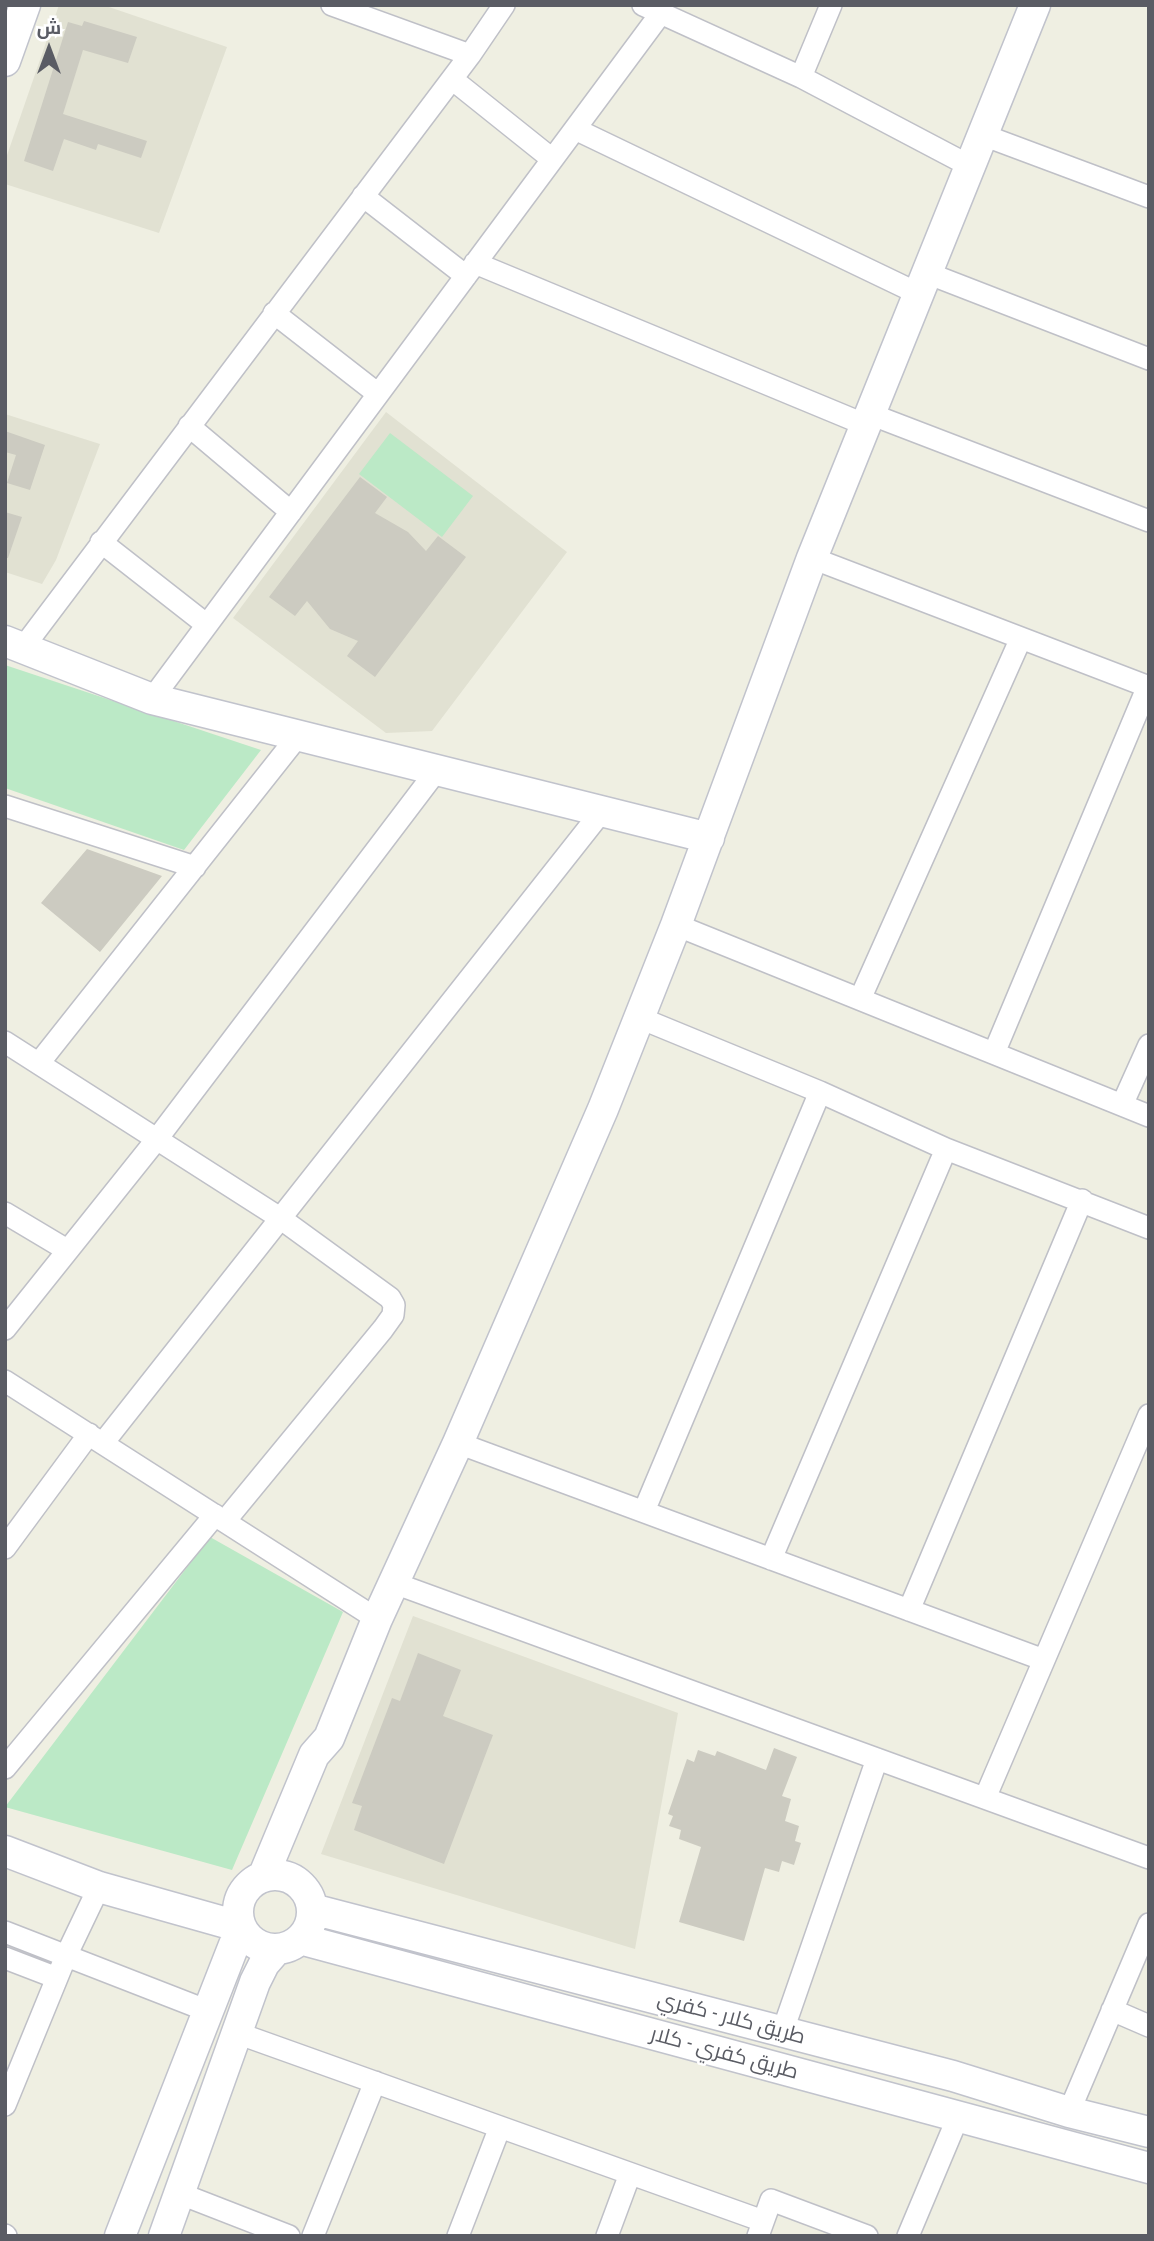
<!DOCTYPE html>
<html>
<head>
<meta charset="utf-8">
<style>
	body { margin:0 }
	#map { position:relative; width:1154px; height:2241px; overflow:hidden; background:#efefe2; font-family:"Roboto Condensed",Cairo,sans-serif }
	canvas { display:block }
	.frame { position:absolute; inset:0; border:7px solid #5a5c64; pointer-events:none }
	.north { position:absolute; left:14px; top:14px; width:70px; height:70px; -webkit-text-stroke:5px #fff; paint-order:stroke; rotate:0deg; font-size:19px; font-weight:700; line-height:28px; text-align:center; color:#5a5c64 }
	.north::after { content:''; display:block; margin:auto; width:24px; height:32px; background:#5a5c64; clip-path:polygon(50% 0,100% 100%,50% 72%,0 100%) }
</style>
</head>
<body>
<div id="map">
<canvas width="1154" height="2241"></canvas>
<div class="frame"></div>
<div class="north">ش</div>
</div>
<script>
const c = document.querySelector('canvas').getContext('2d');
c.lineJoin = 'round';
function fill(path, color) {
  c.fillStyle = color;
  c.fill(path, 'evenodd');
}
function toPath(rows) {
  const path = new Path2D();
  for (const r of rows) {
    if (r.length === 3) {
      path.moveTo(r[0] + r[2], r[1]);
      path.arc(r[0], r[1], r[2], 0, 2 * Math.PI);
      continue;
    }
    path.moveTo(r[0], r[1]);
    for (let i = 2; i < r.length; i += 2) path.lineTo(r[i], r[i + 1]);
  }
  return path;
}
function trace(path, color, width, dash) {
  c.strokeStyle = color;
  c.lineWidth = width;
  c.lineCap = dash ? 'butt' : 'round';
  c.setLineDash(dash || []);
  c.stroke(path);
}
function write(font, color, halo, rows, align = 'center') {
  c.font = font + ' "Roboto Condensed",Cairo,sans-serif';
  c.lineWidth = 5;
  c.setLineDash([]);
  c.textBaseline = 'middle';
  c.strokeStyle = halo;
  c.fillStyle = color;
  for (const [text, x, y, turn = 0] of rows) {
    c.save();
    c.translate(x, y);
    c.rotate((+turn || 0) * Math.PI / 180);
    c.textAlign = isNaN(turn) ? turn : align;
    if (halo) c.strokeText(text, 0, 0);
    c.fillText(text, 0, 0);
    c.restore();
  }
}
fill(toPath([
	[59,5,103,5,227,47,159,233,5,184,5,161],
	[386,412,567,552,432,731,386,733,233,618],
	[5,414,100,444,56,560,42,584,5,572],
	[413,1616,678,1713,635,1949,321,1854]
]), '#e1e1d2');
fill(toPath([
	[390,433,473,496,442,537,359,474],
	[5,665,261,750,184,850,5,788],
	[210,1537,343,1612,232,1870,5,1807]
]), '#bbe9c6');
fill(toPath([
	[84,21,137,37,128,63,83,50,63,114,147,141,141,158,98,144,96,150,64,139,53,171,24,161,68,22,82,26],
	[5,431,45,445,30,490,7,483,16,455,5,452],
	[360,477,387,497,375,513,408,532,426,551,438,536,466,557,375,677,347,656,358,641,330,629,307,601,295,616,269,597],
	[5,512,22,517,8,558,5,558],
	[87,849,162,876,100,952,41,903],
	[418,1653,461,1670,443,1716,493,1735,444,1864,354,1830,362,1806,352,1803,392,1698,400,1701],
	[774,1748,797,1757,782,1796,791,1799,785,1821,799,1826,795,1841,801,1843,794,1865,782,1861,779,1872,765,1868,744,1941,679,1922,701,1847,679,1839,681,1830,669,1826,673,1816,668,1814,687,1759,694,1762,698,1750,715,1756,717,1751,766,1770]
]), '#cccbc1');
const street = toPath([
	[332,5,470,55],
	[643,5,801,77,970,166],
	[801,77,831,5],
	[452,79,552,159],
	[575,129,919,294],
	[983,135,1149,197],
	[363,196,466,276],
	[475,263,866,425],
	[927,273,1149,359],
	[274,313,378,394],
	[870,414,1149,521],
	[189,426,291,512],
	[101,542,207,625],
	[812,558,1149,687],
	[22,649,470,55,504,5],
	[152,699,661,13],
	[5,806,195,867],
	[676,925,1149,1116],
	[860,999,1021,638],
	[640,1018,820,1092,946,1149,1149,1228],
	[5,1042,280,1218,390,1298,394,1305,393,1315,383,1329,225,1521],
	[994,1053,1148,686],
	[39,1063,298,736],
	[1122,1105,1149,1045],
	[5,1213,67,1250],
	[5,1329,157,1139,437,770],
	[5,1381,377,1619],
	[103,1443,602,811],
	[458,1443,1044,1660],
	[644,1511,820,1092],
	[5,1548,89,1434],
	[771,1559,946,1149],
	[394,1583,1149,1858],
	[909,1610,1082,1200],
	[5,1768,215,1515],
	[985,1798,1149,1415],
	[5,1932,208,2011],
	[5,1958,57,1978],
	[1112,2010,1149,2026],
	[237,2033,763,2221],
	[782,2033,877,1759],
	[5,2105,66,1956,99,1887],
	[1069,2112,1149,1924],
	[181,2194,289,2236],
	[5,2235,6,2236],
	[313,2236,375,2082],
	[458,2236,500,2127],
	[607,2236,630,2174],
	[758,2236,771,2200,867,2236],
	[908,2236,958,2117]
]);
const secondary = toPath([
	[5,61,25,5],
	[5,641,152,699,709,838],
	[5,1851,99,1887,241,1927,120,2236],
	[275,1912,37],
	[263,1877,314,1755,329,1738,377,1619,458,1443,603,1109,676,925,812,558,1035,5],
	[312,1909,953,2076,1069,2112,1149,2132],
	[300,1939,1149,2168],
	[164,2236,255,1982,264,1964,277,1949]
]);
trace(street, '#bfc0c7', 24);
trace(secondary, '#c1c3cc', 33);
trace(street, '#fff', 21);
trace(secondary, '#fff', 30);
write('21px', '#5a5c64', '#fff', [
	["طريق كلار - كفري",731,2019,15],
	["طريق كفري - كلار",724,2054,15]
]);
</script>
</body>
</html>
